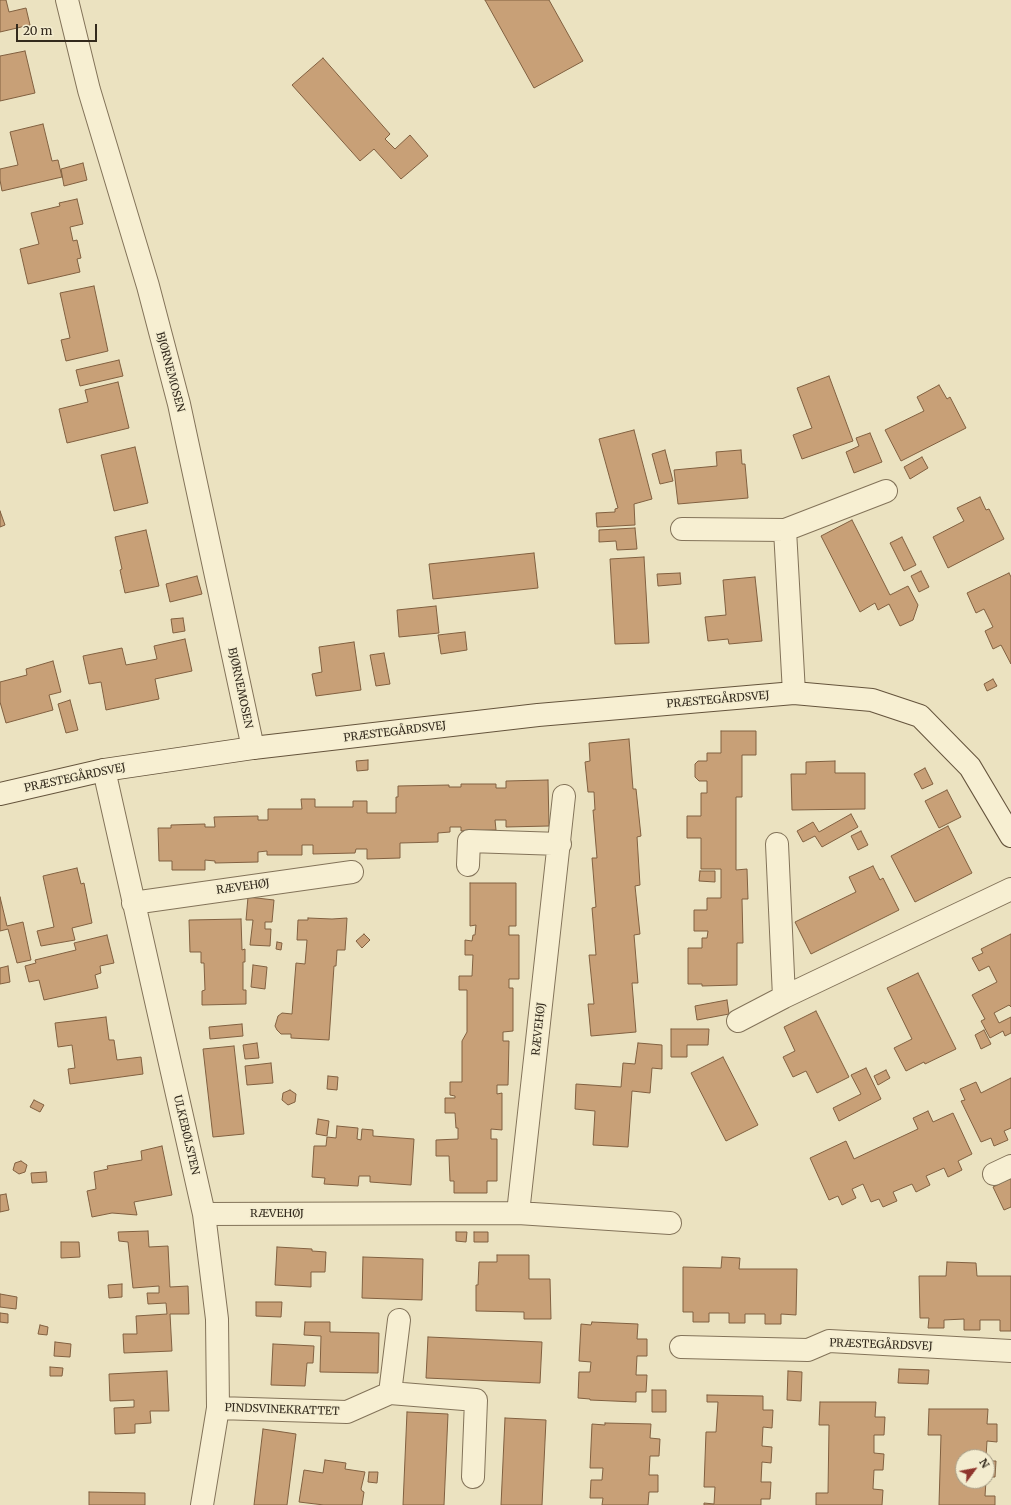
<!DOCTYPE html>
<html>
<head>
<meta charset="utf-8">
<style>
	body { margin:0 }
	#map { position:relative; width:1011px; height:1505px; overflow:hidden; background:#ebe2c0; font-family:Merriweather,serif }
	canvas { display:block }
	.north { position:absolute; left:955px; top:1449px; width:40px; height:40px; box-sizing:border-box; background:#f3eccf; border:1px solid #a69e88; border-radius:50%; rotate:58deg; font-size:11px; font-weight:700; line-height:16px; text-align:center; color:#332a1d }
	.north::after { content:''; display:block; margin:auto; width:14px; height:18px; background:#8f352c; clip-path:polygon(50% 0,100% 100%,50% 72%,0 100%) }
	.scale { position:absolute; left:16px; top:24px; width:81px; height:18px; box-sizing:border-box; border:2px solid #332a1d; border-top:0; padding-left:5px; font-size:12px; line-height:14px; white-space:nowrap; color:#332a1d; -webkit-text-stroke:3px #f3eccf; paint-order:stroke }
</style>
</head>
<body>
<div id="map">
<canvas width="1011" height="1505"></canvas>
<div class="north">N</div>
<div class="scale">20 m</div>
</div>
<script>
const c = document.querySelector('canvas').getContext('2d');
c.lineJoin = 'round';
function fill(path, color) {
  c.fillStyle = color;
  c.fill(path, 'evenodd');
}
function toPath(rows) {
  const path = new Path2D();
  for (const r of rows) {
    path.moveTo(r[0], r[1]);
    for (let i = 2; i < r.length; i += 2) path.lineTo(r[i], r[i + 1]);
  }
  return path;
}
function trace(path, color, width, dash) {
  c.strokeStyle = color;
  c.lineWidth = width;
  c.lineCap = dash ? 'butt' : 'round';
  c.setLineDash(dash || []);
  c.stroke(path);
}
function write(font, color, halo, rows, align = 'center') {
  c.font = font + ' Merriweather,serif';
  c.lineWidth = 3;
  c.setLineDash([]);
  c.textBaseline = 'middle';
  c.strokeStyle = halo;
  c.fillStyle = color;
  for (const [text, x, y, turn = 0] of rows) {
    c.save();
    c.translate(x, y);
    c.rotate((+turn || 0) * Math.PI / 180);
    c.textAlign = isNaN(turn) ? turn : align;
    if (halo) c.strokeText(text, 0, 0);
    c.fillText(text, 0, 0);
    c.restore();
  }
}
const building = toPath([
	[0,0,6,0,9,12,26,8,30,25,0,32,0,0],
	[485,0,549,0,583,61,534,88,485,0],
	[25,51,35,93,0,101,0,56,25,51],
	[323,58,390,134,385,139,395,149,410,135,428,156,401,179,374,149,360,161,292,85,323,58],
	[43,124,52,161,58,160,62,177,2,191,0,180,0,169,18,165,10,132,43,124],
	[83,163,87,180,64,186,61,169,83,163],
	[77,199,83,224,70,227,73,241,77,240,81,258,77,259,80,272,28,284,20,249,39,244,31,213,60,206,59,203,77,199],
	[94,286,108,351,66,361,61,340,70,338,60,293,94,286],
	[119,360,123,376,80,386,76,370,119,360],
	[829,376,853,441,802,459,793,435,812,428,797,388,829,376],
	[118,382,129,428,67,443,59,409,88,402,85,390,118,382],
	[939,385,947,399,950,397,966,428,901,461,885,430,924,411,917,397,939,385],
	[634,430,652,499,634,504,635,525,597,527,596,513,615,512,615,509,618,508,599,439,634,430],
	[870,433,882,462,854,473,846,452,859,446,856,438,870,433],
	[135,447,148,503,114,511,101,455,135,447],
	[665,450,673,481,660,484,652,454,665,450],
	[741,450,742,464,745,464,748,498,678,504,674,470,717,466,716,452,741,450],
	[922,457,928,468,910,479,904,467,922,457],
	[980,497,986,510,989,509,1004,539,948,568,933,537,964,521,957,508,980,497],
	[0,511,5,525,0,527,0,511],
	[852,520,890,595,908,586,918,605,913,620,900,626,889,604,878,610,875,603,860,612,821,536,852,520],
	[635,528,637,549,617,550,616,541,599,542,599,530,635,528],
	[146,530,159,586,125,593,120,570,122,569,115,537,146,530],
	[902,537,916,565,904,571,890,543,902,537],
	[534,553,538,588,433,599,429,564,534,553],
	[644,557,649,643,615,644,610,559,644,557],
	[921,571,929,587,919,592,911,576,921,571],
	[680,573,681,584,658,586,657,574,680,573],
	[1009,573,1011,577,1011,664,1001,645,993,649,985,631,993,627,984,609,976,613,967,593,1009,573],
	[197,576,202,594,170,602,166,584,197,576],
	[755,577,762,641,729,644,728,639,708,641,705,617,726,615,723,580,755,577],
	[436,606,439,633,399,637,397,610,436,606],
	[183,618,185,631,173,633,171,619,183,618],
	[465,632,467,650,441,654,438,635,465,632],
	[185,639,192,671,155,679,159,699,106,710,101,682,89,684,83,656,122,648,126,665,157,659,154,646,185,639],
	[354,642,361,690,316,696,312,674,322,672,319,647,354,642],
	[384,653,390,684,376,686,370,655,384,653],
	[53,661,61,692,49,695,53,710,6,723,0,702,0,682,27,675,26,669,53,661],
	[993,679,997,686,987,691,984,684,993,679],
	[70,700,78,730,66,733,58,704,70,700],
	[721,731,756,731,756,755,742,755,742,797,736,797,736,870,747,869,748,899,742,899,743,943,737,943,737,985,702,986,702,984,688,984,688,948,702,948,702,938,707,938,708,931,694,931,694,910,707,910,707,898,721,898,721,869,701,869,701,838,687,838,687,816,701,816,701,793,707,793,707,781,699,781,695,777,695,764,698,761,707,761,707,753,721,753,721,731],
	[629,739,633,789,636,789,641,836,637,837,640,885,635,886,640,934,634,935,638,983,632,983,636,1032,591,1036,588,1004,594,1004,589,955,596,955,592,908,596,907,592,858,597,858,593,810,595,810,594,792,588,792,585,762,590,761,589,743,629,739],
	[368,760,368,770,357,771,356,761,368,760],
	[835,761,835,773,865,773,865,809,792,810,791,774,806,774,806,762,835,761],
	[925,768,933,784,922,789,914,774,925,768],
	[548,780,549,826,506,827,506,820,495,820,496,830,461,831,461,827,450,827,450,832,438,833,438,842,400,843,400,858,367,859,367,849,356,849,355,853,313,854,313,845,302,845,302,855,267,855,267,851,258,852,258,862,215,863,215,861,205,860,205,870,172,870,172,861,159,861,158,828,171,828,171,825,205,824,205,827,215,827,214,817,258,816,258,820,268,820,268,809,302,809,301,799,315,799,315,807,353,807,353,801,367,801,367,813,396,813,396,797,398,797,398,786,449,785,449,787,461,787,461,784,496,784,496,788,506,788,506,781,548,780],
	[947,790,961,817,939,828,925,801,947,790],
	[851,814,858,827,822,847,815,836,803,842,797,831,813,822,819,832,851,814],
	[948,826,972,873,915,902,891,856,948,826],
	[861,831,868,845,858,850,851,836,861,831],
	[873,866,880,880,883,878,899,910,811,954,795,922,856,892,849,877,873,866],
	[77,868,81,884,84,883,92,923,72,928,75,940,41,946,37,931,54,927,43,876,77,868],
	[700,871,715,871,715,882,699,881,700,871],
	[470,883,516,883,516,926,509,926,509,935,519,935,519,979,509,979,509,988,513,988,513,1031,503,1032,503,1041,509,1041,508,1085,497,1085,497,1094,502,1093,502,1130,491,1129,491,1139,497,1139,497,1181,487,1181,487,1193,454,1193,454,1181,450,1181,449,1156,436,1156,436,1140,458,1139,458,1128,456,1128,455,1113,445,1113,445,1098,455,1098,455,1096,450,1095,450,1082,462,1082,462,1041,467,1032,467,990,459,990,459,976,472,976,473,955,465,955,465,940,472,941,473,935,475,935,476,925,470,926,470,883],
	[0,897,7,926,23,922,31,960,17,963,8,929,0,931,0,897],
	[248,897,274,900,272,922,265,922,265,929,271,929,270,946,250,945,253,920,246,920,248,897],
	[308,918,332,919,347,918,345,950,337,950,336,966,334,966,329,1040,291,1038,291,1034,281,1034,277,1030,275,1026,278,1016,282,1013,292,1014,296,963,305,964,307,940,297,940,298,920,308,920,308,918],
	[241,919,242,950,245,949,245,962,243,962,243,990,246,990,246,1004,202,1005,202,991,205,990,204,963,201,963,201,952,190,952,189,920,241,919],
	[364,934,370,940,362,948,356,941,364,934],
	[1011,934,1011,1007,1009,1005,994,1013,999,1023,1011,1017,1011,1033,1005,1036,1003,1031,990,1038,981,1021,985,1019,972,995,997,982,989,966,979,971,972,958,983,953,981,949,1011,934],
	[107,935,114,963,100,966,101,973,95,975,98,988,44,1000,39,980,29,982,25,966,36,963,35,960,76,950,74,943,107,935],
	[277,942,282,943,281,950,276,949,277,942],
	[253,965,267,967,265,989,251,987,253,965],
	[8,966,10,982,0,984,0,968,8,966],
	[918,973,956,1049,925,1064,924,1062,906,1071,894,1048,912,1039,887,988,918,973],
	[727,1000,729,1014,697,1020,695,1006,727,1000],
	[816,1011,849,1077,817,1093,806,1071,793,1077,783,1057,795,1051,784,1027,816,1011],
	[106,1017,109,1040,114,1040,117,1060,141,1057,143,1074,70,1084,68,1069,75,1068,72,1045,58,1047,55,1023,106,1017],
	[242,1024,243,1036,210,1039,209,1027,242,1024],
	[671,1029,709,1029,708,1045,687,1045,687,1057,671,1057,671,1029],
	[984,1030,991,1044,981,1049,975,1035,984,1030],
	[257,1043,259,1058,245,1059,243,1045,257,1043],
	[638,1043,662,1045,662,1069,652,1068,650,1093,632,1091,628,1147,593,1145,595,1111,575,1109,576,1084,621,1087,623,1063,635,1064,638,1043],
	[234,1046,244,1134,213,1137,203,1049,234,1046],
	[723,1057,758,1125,726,1141,691,1073,723,1057],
	[271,1063,273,1083,247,1085,245,1066,271,1063],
	[866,1068,881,1099,839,1121,833,1108,861,1094,851,1075,866,1068],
	[886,1070,890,1078,878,1085,874,1076,886,1070],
	[328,1076,338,1077,337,1090,327,1089,328,1076],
	[1011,1078,1011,1128,1004,1131,1008,1140,994,1146,991,1138,981,1142,961,1101,965,1100,960,1089,976,1082,981,1093,1011,1078],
	[290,1090,296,1094,295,1102,288,1105,282,1100,283,1093,290,1090],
	[34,1100,44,1105,40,1112,30,1107,34,1100],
	[928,1111,933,1122,953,1113,972,1154,958,1161,962,1170,948,1177,944,1168,926,1176,930,1185,916,1192,912,1184,893,1192,897,1201,883,1207,879,1199,871,1202,863,1184,852,1189,856,1198,842,1205,838,1196,829,1200,810,1158,846,1141,854,1159,918,1129,913,1118,928,1111],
	[318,1119,329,1121,327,1136,316,1134,318,1119],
	[337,1126,358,1128,357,1139,361,1140,362,1129,373,1130,373,1136,414,1139,411,1185,370,1182,370,1176,359,1176,358,1186,324,1184,325,1178,312,1177,314,1146,326,1146,327,1137,336,1138,337,1126],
	[162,1146,172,1195,134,1202,137,1215,112,1213,92,1217,87,1191,96,1189,94,1172,108,1169,107,1166,142,1160,141,1151,162,1146],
	[21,1161,27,1165,25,1172,19,1174,13,1170,15,1163,21,1161],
	[46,1172,47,1182,32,1183,31,1173,46,1172],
	[1011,1178,1011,1207,1004,1210,993,1187,1011,1178],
	[6,1194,9,1210,0,1212,0,1195,6,1194],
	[148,1231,149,1247,168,1246,170,1287,188,1286,189,1314,170,1314,172,1351,124,1353,123,1334,137,1334,136,1316,167,1314,166,1303,148,1304,147,1293,159,1293,159,1286,133,1288,128,1242,119,1241,118,1232,148,1231],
	[456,1232,467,1232,466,1242,456,1241,456,1232],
	[474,1232,488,1232,488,1242,474,1242,474,1232],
	[61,1242,79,1242,80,1257,61,1258,61,1242],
	[277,1247,312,1249,312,1251,326,1252,325,1272,311,1272,311,1287,275,1285,277,1247],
	[497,1255,529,1255,529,1279,550,1279,551,1319,524,1319,524,1312,476,1311,476,1285,478,1285,479,1262,497,1262,497,1255],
	[363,1257,423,1259,422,1300,362,1298,363,1257],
	[722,1257,740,1258,739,1269,797,1269,796,1315,781,1314,781,1324,765,1324,765,1314,745,1314,745,1323,729,1323,729,1313,709,1313,709,1322,693,1322,693,1312,683,1312,683,1267,721,1268,722,1257],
	[947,1262,976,1263,977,1276,1011,1276,1011,1331,1000,1331,1000,1320,980,1320,980,1330,964,1330,964,1319,944,1320,944,1328,928,1328,929,1318,920,1318,919,1276,946,1276,947,1262],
	[122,1284,122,1297,109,1298,108,1285,122,1284],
	[0,1294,17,1297,16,1309,0,1307,0,1294],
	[256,1302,282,1302,281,1317,256,1316,256,1302],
	[0,1313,8,1314,8,1323,0,1322,0,1313],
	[305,1322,330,1322,330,1332,379,1333,378,1373,320,1372,321,1336,304,1335,305,1322],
	[592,1322,638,1324,637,1339,647,1339,647,1356,637,1356,636,1375,647,1375,646,1392,636,1392,636,1402,590,1400,590,1399,578,1398,579,1372,590,1372,591,1362,579,1361,581,1324,591,1325,592,1322],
	[40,1325,48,1327,47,1335,38,1334,40,1325],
	[428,1337,542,1342,540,1383,426,1378,428,1337],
	[55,1342,71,1344,70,1357,54,1356,55,1342],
	[273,1344,314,1346,313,1363,307,1363,305,1386,271,1385,273,1344],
	[50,1367,63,1368,62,1376,50,1376,50,1367],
	[899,1369,929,1370,928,1384,898,1383,899,1369],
	[167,1371,169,1411,150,1411,151,1423,135,1424,135,1433,115,1434,114,1408,134,1407,134,1400,110,1401,109,1374,167,1371],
	[788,1371,802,1372,801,1401,787,1400,788,1371],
	[652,1390,666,1390,666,1412,652,1412,652,1390],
	[707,1395,763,1396,763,1410,773,1410,772,1428,763,1427,762,1446,772,1447,771,1463,762,1462,761,1482,771,1482,770,1499,761,1499,761,1505,704,1505,704,1503,714,1504,715,1487,704,1487,706,1432,716,1432,718,1402,707,1402,707,1395],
	[820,1402,876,1402,875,1417,885,1417,884,1435,874,1435,874,1453,884,1454,883,1470,874,1470,873,1489,883,1490,882,1505,816,1505,816,1493,828,1493,829,1425,819,1425,820,1402],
	[929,1409,988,1409,987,1424,997,1424,997,1442,987,1441,986,1457,963,1457,963,1481,986,1481,985,1496,995,1496,995,1505,939,1505,941,1435,928,1435,929,1409],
	[407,1412,448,1414,444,1505,403,1505,407,1412],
	[505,1418,546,1420,542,1505,501,1505,505,1418],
	[605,1423,651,1424,650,1438,660,1439,659,1456,650,1456,649,1475,658,1475,658,1492,649,1492,648,1505,602,1505,603,1498,590,1498,591,1480,602,1480,603,1468,590,1468,592,1424,605,1425,605,1423],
	[263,1429,296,1434,287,1505,254,1505,263,1429],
	[325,1460,346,1463,345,1469,365,1472,361,1489,362,1491,364,1492,362,1505,324,1505,299,1502,304,1470,323,1473,325,1460],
	[987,1461,996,1461,995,1477,987,1477,987,1461],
	[369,1472,378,1472,377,1483,368,1482,369,1472],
	[89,1492,145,1493,145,1505,89,1505,89,1492]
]);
fill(building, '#c8a077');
trace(building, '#816040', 1);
const street = toPath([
	[67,0,89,90,148,286,179,404,253,748],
	[682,529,785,530,886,491],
	[785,530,794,693],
	[104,770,204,1214,217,1319,218,1408,202,1505],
	[777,844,784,997],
	[468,865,469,841,560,844],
	[133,903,352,872],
	[738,1021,784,997,1011,889],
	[994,1174,1011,1166],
	[518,1213,564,796],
	[204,1214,518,1213,670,1223],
	[681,1347,808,1350,829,1341,1011,1351],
	[390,1393,399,1320],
	[218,1408,347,1412,390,1393,476,1400,473,1477]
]);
const secondary = toPath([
	[0,794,104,770,253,748,538,715,794,693,872,700,920,716,970,767,1011,836]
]);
trace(street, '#837359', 24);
trace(secondary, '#65543c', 24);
trace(street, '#f7efd2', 22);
trace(secondary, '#f7efd2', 22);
write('11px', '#332a1d', '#f3eccf', [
	["BJØRNEMOSEN",170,372,75],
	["BJØRNEMOSEN",240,688,78],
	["PRÆSTEGÅRDSVEJ",718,700,-5],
	["PRÆSTEGÅRDSVEJ",395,732,-7],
	["PRÆSTEGÅRDSVEJ",75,778,-12],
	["RÆVEHØJ",243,887,-8],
	["RÆVEHØJ",539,1029,-84],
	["ULKEBØLSTEN",186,1135,77],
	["RÆVEHØJ",277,1214],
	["PRÆSTEGÅRDSVEJ",881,1345,2],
	["PINDSVINEKRATTET",282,1410,2]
]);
</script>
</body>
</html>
